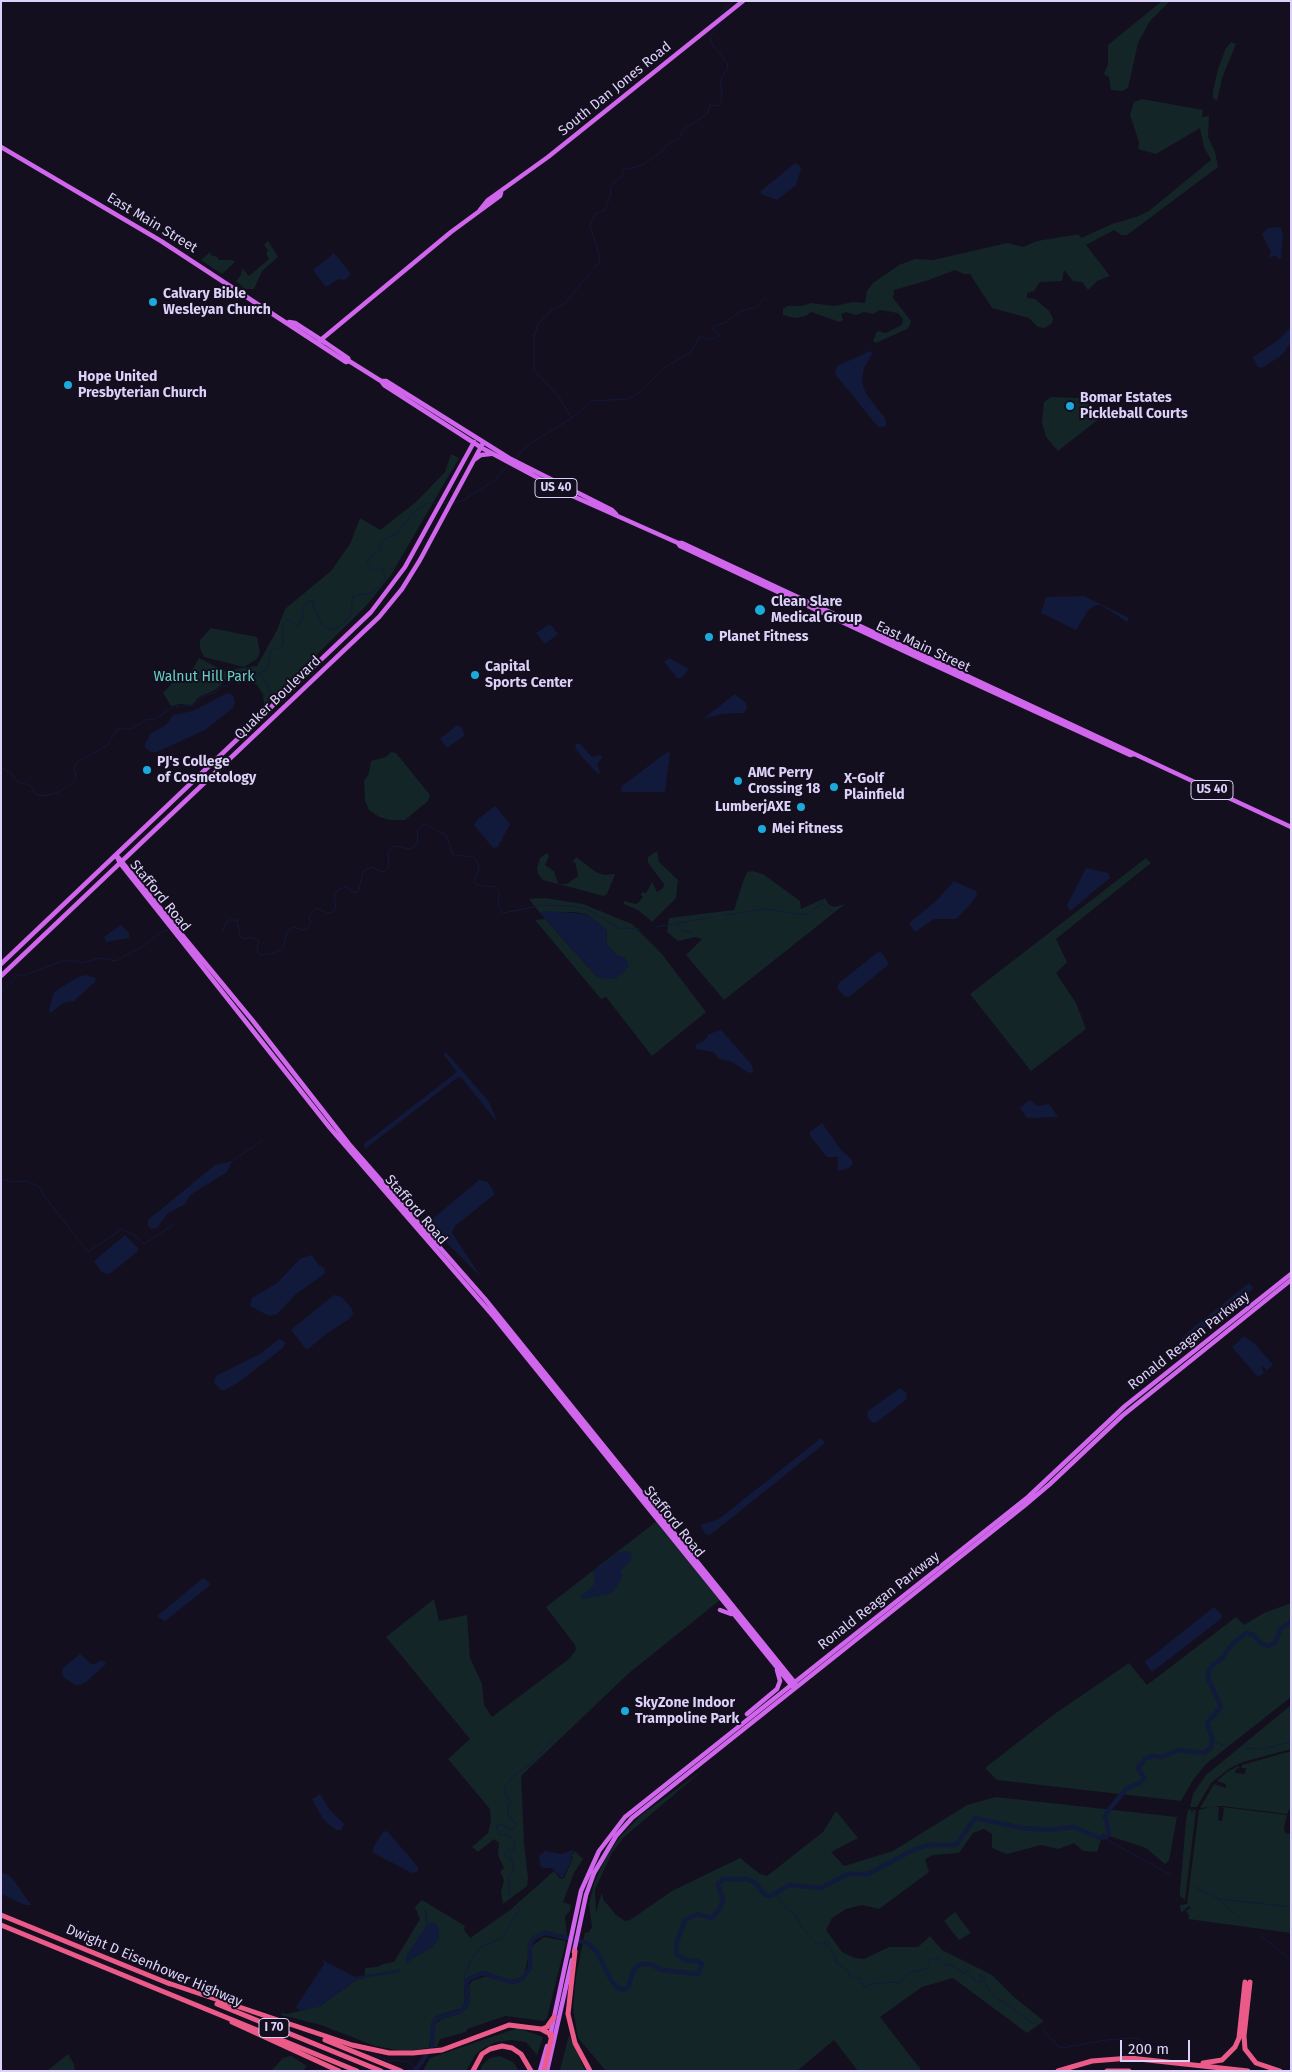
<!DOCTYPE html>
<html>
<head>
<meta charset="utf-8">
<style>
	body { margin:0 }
	#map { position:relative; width:1292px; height:2072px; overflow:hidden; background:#140f1e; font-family:"Fira Sans",sans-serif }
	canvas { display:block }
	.frame { position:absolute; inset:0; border:2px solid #dcd1f9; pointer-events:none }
	.scale { position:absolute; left:1120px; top:2040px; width:70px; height:22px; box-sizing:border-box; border:2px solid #dcd1f9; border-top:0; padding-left:6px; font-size:15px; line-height:18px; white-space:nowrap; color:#dcd1f9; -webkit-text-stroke:4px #140f1e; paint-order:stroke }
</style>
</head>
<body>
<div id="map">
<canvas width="1292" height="2072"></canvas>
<div class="frame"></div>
<div class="scale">200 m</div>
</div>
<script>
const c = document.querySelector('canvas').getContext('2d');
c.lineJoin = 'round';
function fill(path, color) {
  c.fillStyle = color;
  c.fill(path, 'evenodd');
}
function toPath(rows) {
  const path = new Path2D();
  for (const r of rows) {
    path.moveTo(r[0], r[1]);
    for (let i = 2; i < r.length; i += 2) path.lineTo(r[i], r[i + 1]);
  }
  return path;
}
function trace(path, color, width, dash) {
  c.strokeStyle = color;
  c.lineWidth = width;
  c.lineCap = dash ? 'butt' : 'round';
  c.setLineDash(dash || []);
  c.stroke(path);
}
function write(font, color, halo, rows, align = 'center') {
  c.font = font + ' "Fira Sans",sans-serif';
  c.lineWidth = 4;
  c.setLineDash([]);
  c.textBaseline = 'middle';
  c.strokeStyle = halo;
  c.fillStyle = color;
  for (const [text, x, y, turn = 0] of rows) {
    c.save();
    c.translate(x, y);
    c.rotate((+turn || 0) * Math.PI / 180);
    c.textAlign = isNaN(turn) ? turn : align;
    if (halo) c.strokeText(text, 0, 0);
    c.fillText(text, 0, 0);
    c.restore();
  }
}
fill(toPath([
	[1162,1,1170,1,1150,21,1138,43,1128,88,1123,91,1111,90,1109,77,1104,74,1108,64,1108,45],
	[1231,42,1236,44,1222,78,1217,101,1213,98,1213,91,1218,69,1226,48],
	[1142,99,1203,110,1202,117,1209,116,1208,137,1215,152,1218,167,1127,235,1121,235,1114,230,1086,245,1110,276,1097,281,1088,290,1082,282,1073,281,1064,270,1062,281,1040,282,1034,291,1027,293,1027,298,1035,299,1049,311,1053,318,1052,323,1045,328,1038,327,1029,318,992,308,970,274,964,274,955,270,929,280,894,290,893,298,911,321,910,325,907,329,876,343,873,341,877,331,886,333,902,325,903,319,898,313,880,310,873,314,864,312,856,315,846,312,841,314,843,320,840,322,811,312,806,316,795,318,783,315,783,309,787,306,802,306,811,303,834,306,853,302,865,303,867,291,873,283,899,265,915,259,933,260,1007,243,1023,247,1037,241,1074,235,1079,235,1081,238,1112,224,1136,217,1149,211,1211,160,1204,147,1200,128,1156,154,1138,149,1139,142,1130,115,1134,102],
	[268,241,278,257,262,271,254,289,245,289,236,281,241,275,242,268,249,276,269,259,266,253,268,250,264,245],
	[210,252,211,255,217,257,219,260,232,260,235,262,222,274,201,260],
	[1051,397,1079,398,1089,404,1100,418,1058,451,1046,437,1042,423,1044,402],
	[451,454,459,458,391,575,366,606,269,702,264,704,263,694,257,685,246,679,239,684,232,675,215,690,199,697,192,705,181,704,171,706,163,693,172,683,190,674,199,658,232,675,235,669,257,666,277,630,285,609,331,571,350,544,360,518,380,530,416,502,445,472],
	[211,628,257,637,260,652,257,659,244,667,204,657,200,648,200,640],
	[391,752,396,753,430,795,428,801,405,820,390,820,379,817,369,810,365,801,364,781,369,773,371,761,386,757],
	[657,851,659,862,678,880,676,898,652,922,638,910,624,904,624,901,636,904,639,902,643,897,641,895,642,892,646,893,652,882,657,892,663,888,664,884,648,863,648,857],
	[547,853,549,856,545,865,554,871,558,883,560,884,567,884,578,876,575,862,572,863,576,857,596,872,604,875,615,874,607,894,604,896,543,880,538,874,537,868,540,858],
	[1146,858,1151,863,1056,939,1067,962,1056,973,1076,1003,1086,1029,1031,1071,970,994],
	[752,871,763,874,800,901,801,909,825,898,828,904,834,907,845,904,724,1000,686,955,702,939,695,937,678,941,667,932,669,918,734,910,743,882,747,872],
	[545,898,583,904,632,924,661,953,706,1012,652,1056,606,997,601,999,535,920,545,919,598,978,626,958,618,956,610,950,606,943,607,934,587,914,574,912,540,913,529,899],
	[657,1521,720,1600,629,1673,521,1776,524,1843,528,1878,527,1886,503,1904,501,1892,504,1880,500,1872,504,1868,498,1855,499,1843,494,1839,478,1852,472,1847,488,1833,491,1821,490,1809,448,1759,470,1739,386,1637,434,1599,439,1621,467,1615,470,1658,482,1684,484,1705,492,1717,569,1659,576,1650,575,1645,546,1607],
	[1291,1603,1291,1697,1206,1764,1193,1780,1181,1801,997,1780,985,1768,1053,1715,1129,1663,1147,1685,1236,1617,1244,1625,1264,1613],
	[1291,1705,1291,1749,1243,1762,1230,1768,1211,1783,1197,1807,1190,1807,1193,1794,1206,1775],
	[1291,1751,1291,1811,1288,1810,1288,1814,1222,1806,1200,1808,1214,1784,1226,1788,1226,1784,1217,1781,1227,1772,1238,1766,1240,1768,1236,1769,1235,1773,1245,1774,1246,1768,1241,1768,1242,1765],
	[704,1769,623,1838,612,1853,595,1889,596,1912,602,1892,603,1899,616,1915,625,1921,630,1920,672,1891,740,1858,760,1874,767,1876,823,1832,836,1811,858,1838,831,1852,844,1866,893,1851,967,1805,996,1797,1177,1817,1169,1861,1165,1864,1146,1848,1103,1834,1097,1852,1083,1851,1074,1843,1058,1849,1041,1845,1007,1854,992,1848,992,1834,984,1829,973,1833,959,1853,933,1855,925,1859,929,1872,879,1909,862,1905,846,1909,832,1918,826,1930,842,1952,855,1958,864,1959,889,1947,918,1947,930,1936,942,1950,992,1975,1014,1997,1044,2021,1027,2033,953,1978,922,1987,880,2017,922,2071,858,2071,834,2040,797,2071,606,2071,578,2038,573,2009,576,1977,585,1932,588,1933,592,1927,589,1904,594,1884,604,1861,619,1838,640,1816],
	[1211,1807,1219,1807,1218,1820,1222,1821,1224,1809,1222,1807,1287,1815,1284,1827,1285,1833,1291,1834,1291,1933,1188,1919,1189,1915,1186,1911,1191,1908,1189,1906,1181,1913,1180,1905,1187,1904,1199,1810],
	[1190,1809,1192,1812,1194,1811,1191,1809,1196,1810,1185,1900,1180,1896,1180,1890,1186,1821,1188,1810],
	[575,1851,583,1859,574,1873,563,1902,571,1905,570,1911,565,1916,567,1937,545,1933,532,1939,524,1976,510,1981,484,1971,469,1977,464,1983,465,2001,462,2008,439,2015,433,2020,429,2048,403,2051,375,2046,321,2025,281,2015,282,2013,287,2014,320,2006,358,1979,365,1978,365,1968,377,1967,383,1964,394,1962,420,1919,415,1907,422,1900,465,1926,464,1930,470,1938,510,1910,554,1871,560,1879,564,1878,573,1858,570,1854,574,1854],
	[955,1912,971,1933,959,1940,944,1921],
	[544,1937,566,1941,547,2018,544,2021,505,2016,467,2029,466,2032,440,2039,437,2047,433,2047,434,2025,443,2018,459,2014,467,2008,470,2000,469,1985,472,1981,489,1975,508,1982,522,1982,532,1965,532,1946],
	[518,2028,543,2037,537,2055,526,2042,511,2040,496,2042,484,2048,475,2055,466,2071,423,2071,430,2058],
	[569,2035,584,2068,586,2071,560,2070],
	[68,2054,74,2064,75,2071,47,2071],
	[291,2056,307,2066,302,2071,271,2071,283,2058],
	[500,2056,513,2062,519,2071,480,2071,482,2065,490,2058]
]), '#132527');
fill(toPath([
	[795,163,799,165,801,169,796,185,777,200,761,194,761,191],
	[1278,227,1281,228,1283,235,1281,258,1278,259,1275,255,1269,258,1271,252,1262,234,1268,228],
	[334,253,351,274,345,280,339,279,326,287,313,270],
	[1291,327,1291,342,1282,355,1262,368,1258,367,1253,357,1277,341],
	[870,351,873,353,864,368,862,382,866,394,885,418,886,425,883,427,878,427,835,374,837,366],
	[1084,596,1129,618,1127,622,1101,605,1096,605,1089,609,1076,630,1041,613,1046,597],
	[550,624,558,634,545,644,536,633],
	[669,658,689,669,681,678,677,678,664,662],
	[227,693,233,695,235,702,233,708,205,730,157,752,151,752,145,748,145,744,151,733,166,725,173,715,193,711],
	[735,694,746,703,747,708,744,713,721,714,703,719],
	[457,725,461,727,465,735,447,748,440,739],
	[576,744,580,744,592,757,601,755,602,758,597,764,600,773,598,774,583,758,575,748],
	[667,752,670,753,665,792,621,792,622,786],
	[495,806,510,824,498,847,493,848,474,825,477,820],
	[1086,868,1108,873,1110,878,1070,911,1067,905],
	[954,881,976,891,977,895,967,908,956,919,934,919,915,932,909,923,935,902],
	[545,911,587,914,607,929,606,943,618,956,626,958,629,966,625,971,615,979,598,978,540,913],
	[121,925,129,933,129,938,106,942,104,937],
	[878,952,882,953,889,964,849,997,845,997,837,988,839,983],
	[86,975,96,978,95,982,74,1001,63,1003,51,1013,49,1010,54,992,78,977],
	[721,1030,752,1065,753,1072,749,1073,730,1061,719,1059,713,1052,696,1049,696,1045,704,1041,709,1034],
	[446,1052,489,1102,497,1122,461,1077,458,1077,365,1149,364,1144,457,1072,444,1055],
	[1030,1100,1037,1106,1049,1104,1058,1117,1027,1118,1020,1108],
	[822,1123,842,1151,850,1158,853,1163,849,1168,838,1171,838,1157,827,1157,810,1136,810,1132],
	[232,1161,227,1172,190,1195,185,1204,167,1214,157,1228,151,1229,148,1226,148,1220,215,1165],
	[479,1180,488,1182,495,1194,455,1226,452,1233,481,1277,433,1229,429,1222],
	[125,1235,138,1248,138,1251,111,1273,106,1274,101,1271,94,1261],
	[312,1255,318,1264,325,1269,324,1274,295,1295,277,1314,269,1316,250,1306,252,1298,277,1283,301,1258],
	[1249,1283,1253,1288,1246,1295,1227,1308,1187,1343,1182,1342,1182,1338,1195,1326],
	[334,1295,342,1297,352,1309,353,1314,349,1319,326,1334,307,1350,291,1330],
	[1244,1336,1255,1344,1273,1365,1267,1370,1261,1365,1264,1373,1258,1377,1232,1347],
	[279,1339,285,1342,284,1347,239,1382,225,1390,222,1391,217,1386,214,1382,216,1376,260,1354],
	[900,1388,906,1392,907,1399,877,1422,873,1423,867,1417,868,1411],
	[821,1438,825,1443,710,1535,705,1534,701,1525,719,1519],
	[627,1551,632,1554,631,1561,620,1571,623,1576,614,1591,609,1594,582,1599,581,1596,595,1584,593,1570,600,1567,618,1552],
	[203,1578,209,1582,210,1585,208,1587,165,1621,157,1616],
	[1214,1607,1222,1615,1222,1618,1152,1672,1145,1663,1146,1661],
	[80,1654,91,1664,95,1664,102,1660,106,1664,86,1682,77,1686,63,1677,62,1672,63,1668],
	[320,1794,329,1809,344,1824,341,1830,336,1830,323,1819,312,1799],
	[387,1831,418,1867,417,1872,412,1873,373,1853,373,1848,383,1832],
	[573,1850,574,1853,570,1854,572,1859,562,1879,552,1868,543,1868,540,1865,539,1856,545,1851,562,1854],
	[1,1872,10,1876,15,1882,31,1905,25,1905,1,1894],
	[424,1909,426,1910,428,1925,434,1922,439,1928,439,1938,434,1946,406,1963,406,1956,427,1924],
	[323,1960,355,1977,401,1969,399,1972,358,1979,320,2006,311,2009,298,2010,296,2007,324,1964]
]), '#111a3b');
trace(toPath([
	[720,17,721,12,734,1],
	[593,269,599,263,600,258,590,226,595,214,605,210,611,193,610,187,622,176,623,170,642,165,661,152,671,141,677,140,681,136,682,130,707,114,710,105,717,106,721,103,722,91,720,87,722,77,728,68,727,63,712,44,710,36,720,25,720,21],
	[571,417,559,397,534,370,534,336,538,324,552,310,564,304,591,272],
	[516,459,525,447,575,416,591,401,627,399,641,392,662,369,691,352,700,336,702,336,706,340,717,337,719,334,713,330,714,326,725,323,740,311,757,307,763,299,768,300],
	[441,503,450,503],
	[454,503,462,501,495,480,509,464],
	[258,673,267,683,270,694,273,696],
	[1,768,10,772,18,782,30,785,36,794,46,796,58,792,69,786,76,778,74,768,77,762,107,746,117,729,132,729,145,720,155,719,173,707,194,705,201,697,216,692,221,686,228,686,237,674,250,676,267,670,271,650,278,649,283,645,283,623,288,619,298,626,302,619,304,605,308,601,314,601,313,606,323,626,331,630,339,627,350,617,353,596,374,592,385,579,383,569,372,570,367,564,368,559,379,551,381,541,397,533,416,510,427,503,437,503],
	[819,905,823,900],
	[724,915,766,909,805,915,822,904,833,912],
	[678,925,683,931,692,932],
	[656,927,713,917],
	[222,932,228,920,237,920,240,936,243,939,252,937,259,941,257,950,259,955,270,954,283,949,287,931,293,927,304,930,308,928,311,923,309,916,316,908,328,913,333,912,336,909,334,896,338,890,345,887,356,893,359,890,363,871,372,867,382,872,386,870,389,867,388,852,391,848,396,846,410,849,415,846,418,843,417,830,425,824,446,835,453,855,473,857,477,861,479,868,474,881,477,885,496,887,499,891,498,906,503,913,543,905,573,906,589,910,619,928,640,929],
	[1,992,18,975,25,975,62,961,78,961,81,963,101,958,116,961,143,946,164,930,169,931],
	[232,1161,263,1140],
	[1,1179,14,1182,27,1181,40,1187,45,1197,88,1252,122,1229,137,1237,144,1244,173,1225],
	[1212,1741,1225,1746],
	[1245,1748,1259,1749],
	[1262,1749,1291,1742],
	[1102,1837,1171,1875],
	[1194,1887,1220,1899,1291,1907],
	[776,1893,785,1907,796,1916,801,1926,816,1943,821,1944,824,1941,835,1956,836,1962,847,1970,851,1977,860,1979,864,1987,875,1983,900,1982,910,1973,928,1968,930,1959,939,1958,946,1965,952,1965,964,1973,968,1970,973,1979,979,1983,983,1981,978,1975,984,1977,987,1985,986,1988,998,1999,1007,2004,1030,2022,1039,2025],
	[510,1895,508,1876,513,1871,513,1864,511,1858,507,1858,505,1854,508,1849,515,1851,514,1842,508,1835,500,1835,496,1826,502,1824,512,1830,517,1824,514,1823,513,1819,508,1817,508,1807,511,1802,506,1796,505,1786,517,1773,532,1763,553,1739],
	[1217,1898,1242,1920],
	[1260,1935,1291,1960],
	[466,1983,464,1977,470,1961,482,1946,502,1938,519,1910,518,1906],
	[1043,2030,1059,2047,1062,2048,1106,2040,1132,2038,1140,2039,1145,2045],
	[375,2055,390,2061],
	[389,2063,392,2060,410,2062,416,2070]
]), '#111a3b', 1);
trace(toPath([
	[415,2071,432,2047,433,2024,437,2018,459,2012,465,2007,468,2000,466,1983,469,1979,482,1973,511,1982,521,1980,530,1968,530,1945,534,1938,540,1935,546,1933,588,1943,597,1952,611,1980,618,1988,624,1990,628,1987,634,1969,641,1964,653,1965,661,1970,698,1974,702,1964,697,1961,688,1961,677,1955,676,1944,685,1920,698,1914,712,1918,720,1908,723,1900,718,1884,723,1879,747,1879,755,1883,765,1895,771,1896,789,1885,821,1888,848,1874,868,1874,915,1849,929,1845,956,1845,975,1818,1022,1828,1048,1830,1073,1827,1100,1838,1106,1837,1109,1834,1105,1816,1108,1811,1126,1789,1141,1782,1144,1778,1138,1768,1145,1759,1152,1756,1161,1757,1179,1750,1204,1753,1211,1748,1212,1738,1207,1723,1221,1707,1208,1678,1208,1672,1212,1666,1222,1658,1234,1642,1247,1633,1253,1635,1260,1643,1268,1646,1275,1643,1281,1628,1291,1622]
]), '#111a3b', 4.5);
trace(toPath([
	[1,147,161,241,346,362,349,361,381,381,386,381,509,458,612,510,616,514],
	[480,210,488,200,548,157,743,1],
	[289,322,295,323,326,343,348,358,349,361],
	[317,343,451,232,500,196,501,193],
	[381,381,384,385,482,448,568,494,678,543,682,543,1291,827],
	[474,460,481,455,490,454],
	[678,543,680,546,923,660,1130,755,1134,754],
	[116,855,120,863,330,1128,494,1317,792,1686],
	[117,856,253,1021,349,1144,485,1299,795,1683],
	[1,964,371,612,405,567,474,442],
	[1,976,379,617,402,589,420,560,483,443],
	[720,1610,731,1614],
	[747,1714,777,1689,780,1681,777,1670],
	[574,1952,586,1895,594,1873,616,1836,632,1818,1024,1506,1050,1484,1122,1416,1291,1280],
	[550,2036,581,1891,599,1851,625,1817,1028,1497,1125,1406,1291,1274],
	[540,2071,547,2046],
	[547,2071,572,1960]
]), '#cf66ec', 4.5);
trace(toPath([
	[1,1915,170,1984],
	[1,1925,357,2071],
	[575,1951,568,2014,575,2043,590,2071],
	[1250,1982,1244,2036,1245,2049,1256,2063,1280,2071],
	[168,1983,352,2045,389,2053,413,2053,442,2050,509,2025,541,2029,552,2035,544,2071],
	[217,2004,381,2071],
	[232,2022,339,2071],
	[542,2029,547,2027,554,2017],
	[325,2040,401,2071],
	[1203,2063,1222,2060,1235,2047,1239,2038,1245,1982],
	[473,2071,482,2054,490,2049,502,2046,512,2048,521,2054,531,2071],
	[1058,2071,1092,2061,1130,2058,1248,2071],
	[1107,2071,1129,2071]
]), '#eb5b89', 5);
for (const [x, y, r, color] of [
	[153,302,5,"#1baadc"],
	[68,385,5,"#1baadc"],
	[1070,406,5,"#1baadc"],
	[760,610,6,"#1baadc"],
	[709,637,5,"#1baadc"],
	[475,675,5,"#1baadc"],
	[147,770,5,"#1baadc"],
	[738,781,5,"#1baadc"],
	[834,787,5,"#1baadc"],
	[801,807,5,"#1baadc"],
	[762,829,5,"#1baadc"],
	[625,1711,5,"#1baadc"]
]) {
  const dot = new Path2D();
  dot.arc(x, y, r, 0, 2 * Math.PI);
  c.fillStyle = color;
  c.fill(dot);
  trace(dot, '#140f1e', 2);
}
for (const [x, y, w] of [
	[556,488,42],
	[1212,790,42],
	[274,2028,30]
]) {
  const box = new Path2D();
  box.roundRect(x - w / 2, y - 9.5, w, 19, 4);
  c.fillStyle = '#140f1e';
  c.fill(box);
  trace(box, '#dcd1f9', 1);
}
write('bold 12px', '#dcd1f9', null, [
	["US 40",556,488],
	["US 40",1212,790],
	["I 70",274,2028]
]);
write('14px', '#dcd1f9', '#140f1e', [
	["South Dan Jones Road",615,89,-39],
	["East Main Street",152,223,31],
	["East Main Street",923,647,25],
	["Quaker Boulevard",278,698,-44],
	["Stafford Road",160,896,51],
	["Stafford Road",416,1210,49],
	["Ronald Reagan Parkway",1189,1341,-38],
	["Stafford Road",674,1522,51],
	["Ronald Reagan Parkway",879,1601,-38],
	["Dwight D Eisenhower Highway",154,1966,23]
]);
write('bold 14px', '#dcd1f9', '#140f1e', [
	["Calvary Bible",163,294],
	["Wesleyan Church",163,310],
	["Hope United",78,377],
	["Presbyterian Church",78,393],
	["Bomar Estates",1080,398],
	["Pickleball Courts",1080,414],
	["Clean Slare",771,602],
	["Medical Group",771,618],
	["Planet Fitness",719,637],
	["Capital",485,667],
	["Sports Center",485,683],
	["PJ's College",157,762],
	["of Cosmetology",157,778],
	["AMC Perry",748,773],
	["Crossing 18",748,789],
	["X-Golf",844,779],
	["Plainfield",844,795],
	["LumberjAXE",791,807,"right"],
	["Mei Fitness",772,829],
	["SkyZone Indoor",635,1703],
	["Trampoline Park",635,1719]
], 'left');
write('14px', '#67d0c6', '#140f1e', [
	["Walnut Hill Park",204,677]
]);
</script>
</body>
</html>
